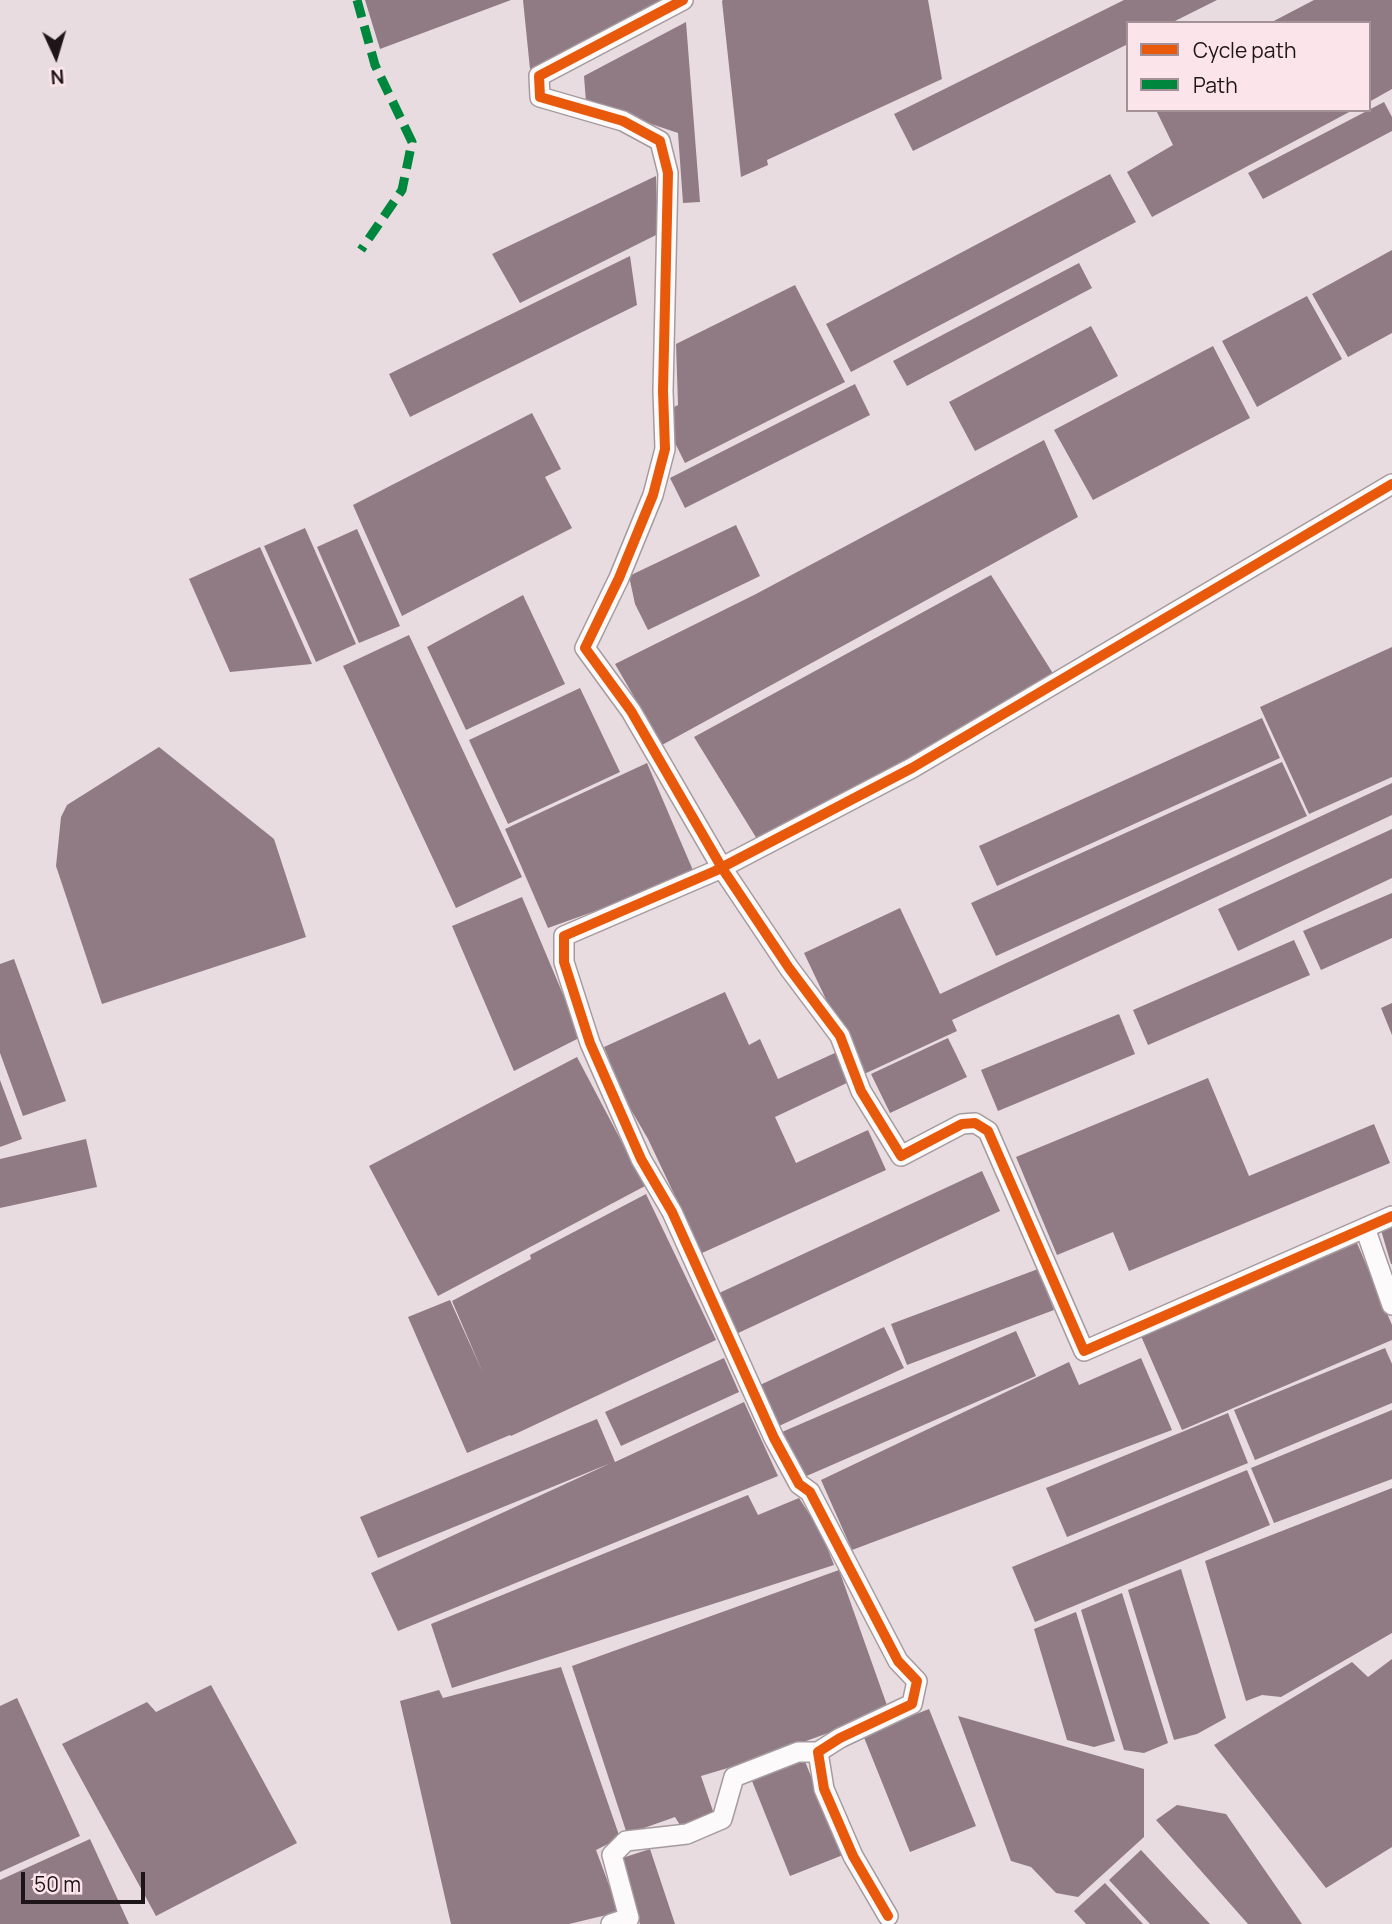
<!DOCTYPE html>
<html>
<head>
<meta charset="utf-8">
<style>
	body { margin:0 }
	#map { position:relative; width:1392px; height:1924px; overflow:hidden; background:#e9dce0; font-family:Manrope,sans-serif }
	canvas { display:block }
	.legend { position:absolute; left:1126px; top:21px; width:245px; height:91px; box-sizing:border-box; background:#fce4eb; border:2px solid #a39197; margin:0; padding:9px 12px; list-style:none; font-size:21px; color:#1d1518 }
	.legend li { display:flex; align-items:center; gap:14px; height:35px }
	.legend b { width:35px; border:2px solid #a39197 }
	.north { position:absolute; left:21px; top:21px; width:70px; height:70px; -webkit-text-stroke:5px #fce4eb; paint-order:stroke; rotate:176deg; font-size:19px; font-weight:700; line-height:28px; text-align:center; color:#1d1518 }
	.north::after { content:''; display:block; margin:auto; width:24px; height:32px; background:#1d1518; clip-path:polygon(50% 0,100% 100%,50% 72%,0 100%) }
	.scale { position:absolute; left:21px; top:1872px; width:124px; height:32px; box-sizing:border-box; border:4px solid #1d1518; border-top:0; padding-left:9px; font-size:21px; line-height:24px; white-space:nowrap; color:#1d1518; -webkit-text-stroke:5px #fce4eb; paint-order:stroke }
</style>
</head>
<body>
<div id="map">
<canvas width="1392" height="1924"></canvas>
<ul class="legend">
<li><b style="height:9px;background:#e8590c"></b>Cycle path</li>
<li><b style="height:9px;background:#00873e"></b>Path</li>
</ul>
<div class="north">N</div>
<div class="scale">50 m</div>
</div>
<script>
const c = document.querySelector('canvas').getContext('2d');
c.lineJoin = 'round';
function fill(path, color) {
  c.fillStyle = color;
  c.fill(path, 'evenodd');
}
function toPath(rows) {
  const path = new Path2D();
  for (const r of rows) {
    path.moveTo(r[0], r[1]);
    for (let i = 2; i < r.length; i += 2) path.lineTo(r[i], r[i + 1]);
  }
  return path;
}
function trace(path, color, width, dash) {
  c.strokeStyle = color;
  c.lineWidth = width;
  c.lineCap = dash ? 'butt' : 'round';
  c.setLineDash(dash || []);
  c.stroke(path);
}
fill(toPath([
	[365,0,511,0,380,49],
	[523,0,667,0,661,8,530,69],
	[723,0,928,0,942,79,767,160,768,165,741,177,722,1],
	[1124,0,1217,0,1171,23,1128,23,1128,44,913,151,894,114],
	[1314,0,1392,0,1392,89,1369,102,1369,23,1270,23],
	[686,22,700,202,683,203,678,133,586,102,584,76],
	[1384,102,1392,117,1392,131,1263,199,1248,173],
	[1156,110,1353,110,1152,217,1127,172,1173,145],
	[1110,174,1136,222,851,372,826,324],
	[656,176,658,234,520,303,492,254],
	[1392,250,1392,333,1348,357,1312,294],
	[630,256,637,305,410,417,389,374],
	[1079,263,1092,288,907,386,893,361],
	[795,285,845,382,685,463,673,439,672,408,678,405,676,344],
	[1307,296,1342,359,1257,407,1222,341],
	[1091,326,1118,376,975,451,949,402],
	[1213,346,1250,418,1093,500,1054,430],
	[855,384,870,415,685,508,670,478],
	[532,413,561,469,545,477,572,528,402,616,353,505],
	[1044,440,1078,517,662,745,615,664,756,594],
	[736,525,760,576,648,630,635,604,629,576],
	[305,528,356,644,316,662,264,546],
	[357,529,400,626,359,643,317,547],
	[260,547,312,664,230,672,189,579],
	[991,575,1054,675,934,748,757,839,694,737],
	[523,595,565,684,466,730,427,647],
	[409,635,522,877,456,908,343,666],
	[1392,647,1392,777,1309,814,1260,707],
	[580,688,620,772,508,824,469,740],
	[1262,718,1280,758,997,886,979,846],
	[159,747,274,839,306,937,102,1004,56,866,61,817,67,805],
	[1282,762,1307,816,996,956,971,903],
	[647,763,695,875,548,928,505,829],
	[1392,783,1392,815,952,1020,957,1031,862,1075,804,953,900,908,940,994],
	[1392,829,1392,878,1238,951,1218,909],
	[1392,893,1392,938,1321,970,1303,931],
	[522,897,581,1037,514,1071,452,926],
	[1294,940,1310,975,1148,1045,1133,1010],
	[14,959,66,1101,23,1116,0,1053,0,964],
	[725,992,749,1045,760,1039,778,1079,837,1052,851,1081,775,1117,796,1163,868,1130,886,1170,702,1253,648,1139,626,1101,604,1047],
	[1392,1003,1392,1035,1381,1008],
	[1119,1014,1135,1054,998,1111,981,1070],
	[948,1038,967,1077,890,1113,871,1074],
	[577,1057,645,1186,438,1296,369,1166],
	[1208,1078,1249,1176,1374,1124,1390,1163,1129,1271,1113,1232,1057,1255,1016,1157],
	[0,1080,22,1139,0,1147],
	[86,1139,97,1187,0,1208,0,1159],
	[982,1171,1000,1211,736,1334,717,1294],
	[646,1194,716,1340,511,1436,510,1435,467,1453,408,1317,450,1300,483,1373,452,1301,531,1259,530,1255],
	[1392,1226,1392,1264,1391,1264,1381,1230],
	[1357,1243,1392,1325,1392,1340,1182,1430,1141,1336],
	[1038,1269,1054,1310,907,1365,891,1324],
	[884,1327,904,1368,779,1426,760,1385],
	[1016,1331,1036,1376,802,1478,782,1432],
	[1385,1348,1392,1364,1392,1403,1255,1460,1234,1410],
	[724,1358,739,1392,621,1446,605,1412],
	[1141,1358,1172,1430,852,1550,821,1480,1069,1362,1079,1385],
	[744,1402,778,1476,398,1631,371,1573,611,1463,378,1558,360,1517,597,1419,615,1462],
	[1392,1410,1392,1479,1274,1523,1251,1468],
	[1228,1413,1248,1463,1067,1537,1046,1488],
	[1247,1470,1270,1525,1035,1622,1012,1567],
	[1392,1488,1392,1633,1281,1697,1262,1695,1246,1701,1205,1561],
	[748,1495,758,1515,799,1498,821,1532,834,1565,452,1688,431,1624],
	[1181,1569,1226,1718,1197,1734,1174,1740,1128,1590],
	[839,1570,889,1711,748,1762,701,1776,715,1817,683,1830,675,1817,627,1834,572,1666],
	[1122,1593,1168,1743,1144,1753,1124,1750,1081,1610],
	[1076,1612,1115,1741,1094,1747,1067,1740,1034,1629],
	[1392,1659,1392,1847,1326,1888,1214,1745,1352,1662,1368,1677],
	[561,1667,620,1838,596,1850,619,1912,569,1924,451,1924,400,1701,439,1690,443,1698],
	[211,1685,297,1843,156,1916,62,1744,147,1702,156,1712],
	[17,1698,80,1836,0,1872,0,1706],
	[929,1709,976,1826,910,1852,863,1735],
	[958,1716,1144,1769,1144,1837,1078,1897,1056,1893,1031,1867,1011,1861],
	[804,1759,843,1855,790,1876,752,1781],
	[1177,1805,1226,1814,1302,1924,1248,1924,1156,1820],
	[90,1839,129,1924,0,1924,0,1880],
	[650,1849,675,1924,640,1924,619,1859],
	[1141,1850,1210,1924,1150,1924,1109,1880],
	[1105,1883,1143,1924,1086,1924,1074,1911]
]), '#907a84');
const minor = toPath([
	[683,0,539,76,540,97,623,121,660,141,668,173,663,391,665,449,653,495,619,578,585,648,631,711,722,868,789,968,840,1036,861,1091,901,1156,962,1124,975,1123,988,1131,1084,1351,1392,1216],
	[1365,1228,1392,1305],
	[888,1916,853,1856,824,1789,818,1752,840,1738,912,1704,917,1681,898,1661,810,1492,799,1484,774,1438,672,1212,641,1159,590,1043,564,962,564,936,715,871,912,768,1392,484],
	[611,1924,629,1918,612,1855,626,1841,687,1834,722,1819,734,1777,798,1752,818,1752]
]);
trace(minor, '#a59b9e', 22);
trace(minor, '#fcfafa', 19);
trace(toPath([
	[357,0,375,65,412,142,402,190,361,250]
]), '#00873e', 9, [18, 9]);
trace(toPath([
	[683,0,539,76,540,97,623,121,660,141,668,173,663,391,665,449,653,495,619,578,585,648,631,711,722,868,789,968,840,1036,861,1091,901,1156,962,1124,975,1123,988,1131,1084,1351,1392,1216],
	[888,1916,853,1856,824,1789,818,1752,840,1738,912,1704,917,1681,898,1661,810,1492,799,1484,774,1438,672,1212,641,1159,590,1043,564,962,564,936,715,871,912,768,1392,484]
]), '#e8590c', 10);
</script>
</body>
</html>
